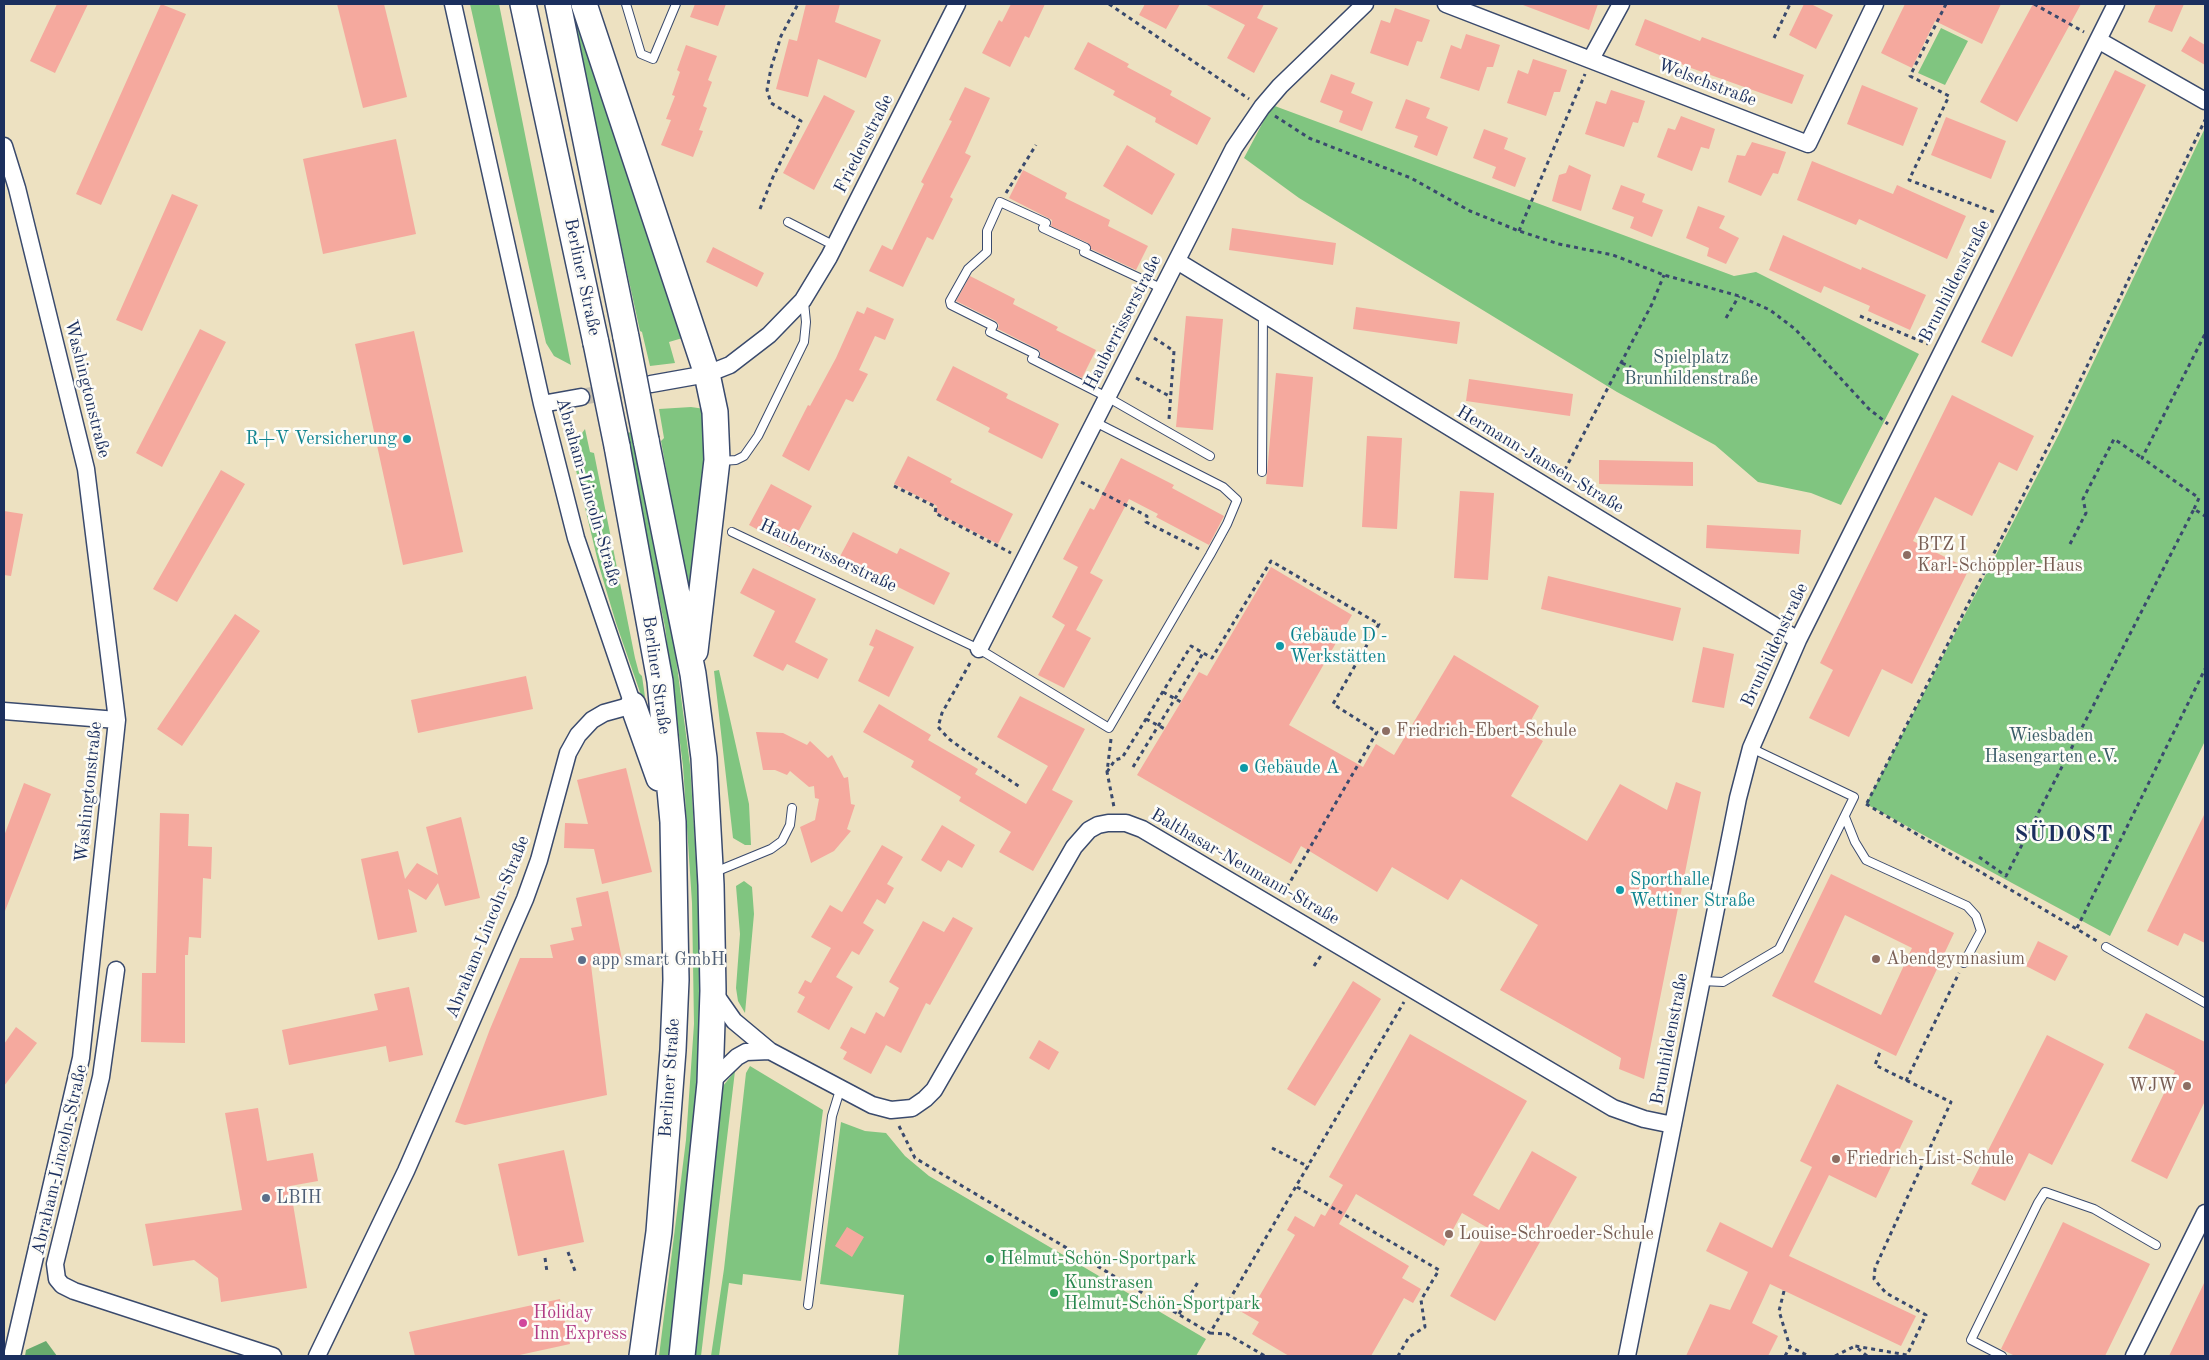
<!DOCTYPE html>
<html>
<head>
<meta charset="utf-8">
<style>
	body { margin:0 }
	#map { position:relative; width:2209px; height:1360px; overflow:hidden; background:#ede1c1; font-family:"Old Standard TT",serif }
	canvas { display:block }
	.frame { position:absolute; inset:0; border:5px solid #1b2f5e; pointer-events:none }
</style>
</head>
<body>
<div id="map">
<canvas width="2209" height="1360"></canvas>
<div class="frame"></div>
</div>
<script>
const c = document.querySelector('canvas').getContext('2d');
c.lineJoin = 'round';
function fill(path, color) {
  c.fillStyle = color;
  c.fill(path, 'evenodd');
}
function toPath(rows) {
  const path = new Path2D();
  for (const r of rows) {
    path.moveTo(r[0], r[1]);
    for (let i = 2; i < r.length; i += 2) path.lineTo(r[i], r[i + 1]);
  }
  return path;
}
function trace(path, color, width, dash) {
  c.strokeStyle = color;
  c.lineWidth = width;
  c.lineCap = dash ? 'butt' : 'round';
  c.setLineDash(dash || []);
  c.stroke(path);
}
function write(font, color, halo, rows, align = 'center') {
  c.font = font + ' "Old Standard TT",serif';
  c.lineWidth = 5;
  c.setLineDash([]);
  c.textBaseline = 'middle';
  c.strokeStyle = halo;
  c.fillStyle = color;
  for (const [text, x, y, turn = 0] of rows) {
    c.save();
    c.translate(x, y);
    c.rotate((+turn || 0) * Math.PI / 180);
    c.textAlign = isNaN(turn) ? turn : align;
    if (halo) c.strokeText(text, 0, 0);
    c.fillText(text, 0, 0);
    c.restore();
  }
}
fill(toPath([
	[470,4,499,4,571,365,554,356,546,343],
	[568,4,573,4,686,337,669,342,675,363,650,366,642,332,640,331],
	[1941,28,1968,41,1945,85,1918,73],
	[1272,105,1734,276,1756,272,1919,354,1841,505,1811,493,1758,482,1715,445,1617,392,1299,198,1244,158],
	[2205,128,2205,741,2110,936,1866,804,2059,434],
	[691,407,705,409,707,461,690,602,661,441,664,438,659,409],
	[585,429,590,452,594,453,635,658,639,673,642,676,645,697,642,698,616,623,599,566,575,466,575,443],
	[634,432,672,628,690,765,699,906,700,1025,693,1143,669,1356,659,1356,686,1140,694,1024,692,903,683,766,665,627,625,433],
	[719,670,749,804,751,845,745,845,733,838,714,671],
	[744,881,752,887,754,914,745,1013,738,1001,736,988,740,934,736,886],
	[750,1066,823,1110,801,1281,743,1274,742,1285,729,1283,719,1356,711,1356,724,1269,746,1073],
	[735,1071,701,1356,694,1356,723,1086],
	[841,1122,865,1131,886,1133,905,1156,929,1176,1206,1339,1196,1356,898,1356,904,1295,820,1284]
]), '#80c580');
fill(toPath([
	[46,1341,57,1356,25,1356,26,1350]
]), '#68aa6e');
fill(toPath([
	[57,4,88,4,55,73,30,61],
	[161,4,186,14,101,205,76,194],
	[337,4,384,4,407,97,363,108],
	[695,4,726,4,718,26,690,17],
	[806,4,840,4,835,22,881,40,866,78,818,59,808,97,776,89,789,39,797,41],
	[1011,4,1045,4,1029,38,1025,36,1010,67,982,53,999,20,1002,22],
	[1145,4,1180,4,1166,29,1139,15],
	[1205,4,1264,4,1257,18,1278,28,1254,73,1227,58,1245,25],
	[1523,4,1598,4,1589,30,1523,5],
	[1804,4,1811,4,1833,15,1816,49,1789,35],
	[1905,4,2001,4,1982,44,1935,21,1912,68,1881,53],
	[2033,4,2081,4,2017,122,1980,102],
	[2156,4,2184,4,2172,32,2148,22],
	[1395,8,1430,20,1422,42,1417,41,1408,66,1370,53,1381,20,1390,23],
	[1645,19,1700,41,1702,37,1804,75,1792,104,1691,68,1635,45],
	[1466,34,1500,45,1493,67,1487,67,1479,91,1440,78,1451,45,1461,49],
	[2190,36,2205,45,2205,65,2181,51],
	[1088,42,1129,64,1127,67,1172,91,1170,95,1211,118,1197,145,1155,122,1156,118,1113,95,1115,91,1074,69],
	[686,45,717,56,708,80,712,82,703,106,707,108,699,130,703,131,693,157,661,145,671,120,666,119,675,96,672,95,680,72,677,70],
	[1533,59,1567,70,1560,92,1554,92,1546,116,1507,103,1518,70,1528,74],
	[2115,70,2146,85,2012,357,1981,342],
	[1331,74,1355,83,1351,93,1373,102,1362,131,1339,122,1343,111,1320,102],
	[1862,85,1918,108,1903,146,1847,124],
	[965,87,990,98,965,153,971,156,950,197,953,199,933,240,927,237,903,287,869,271,882,245,892,250,924,184,921,182,952,121,949,120],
	[1611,90,1645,101,1638,123,1633,122,1624,147,1585,134,1596,101,1606,104],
	[824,95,855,111,814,190,783,173],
	[1406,99,1430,108,1426,118,1448,127,1437,156,1414,147,1418,136,1395,128],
	[1681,116,1715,129,1709,149,1701,147,1692,171,1657,157,1668,128,1675,130],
	[1946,117,2006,141,1991,179,1931,155],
	[1484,129,1508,138,1504,149,1526,158,1515,187,1492,178,1496,167,1473,158],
	[396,139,416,234,323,254,303,159],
	[1752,142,1786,152,1778,174,1773,173,1761,196,1728,182,1737,155,1745,156],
	[1127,145,1175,174,1152,215,1103,186],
	[1812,161,1893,194,1897,185,1966,216,1947,259,1859,219,1856,225,1797,200],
	[1569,165,1591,175,1581,211,1552,201,1559,175,1566,173],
	[1023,170,1067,193,1065,198,1110,220,1108,226,1148,246,1136,270,1091,249,1088,243,1051,226,1052,220,1009,198],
	[1621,185,1645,194,1642,202,1663,210,1652,237,1630,228,1634,217,1612,209],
	[172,194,198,205,142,331,116,320],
	[1698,206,1725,216,1719,228,1739,238,1726,264,1707,256,1709,248,1686,238],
	[1232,228,1336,243,1333,265,1229,250],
	[1783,235,1861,270,1862,267,1926,295,1910,330,1868,311,1870,306,1824,286,1821,293,1769,270],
	[713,247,764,273,757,287,706,262],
	[970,276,1015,299,1013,304,1058,327,1056,330,1096,350,1082,378,1040,357,1040,351,1037,349,998,329,999,325,996,321,956,301],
	[867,307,894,319,885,340,875,336,859,370,868,374,853,402,846,399,809,471,782,456,808,405,810,406,836,358,857,311,864,314],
	[1356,307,1460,322,1457,344,1353,329],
	[1186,316,1223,319,1213,430,1176,427],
	[200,329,226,342,162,467,136,453],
	[414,331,463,552,403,565,355,344],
	[953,366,1008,394,1006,398,1059,424,1042,459,988,432,990,428,936,400],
	[1276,373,1313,377,1303,487,1266,484],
	[1469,379,1573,394,1570,416,1466,401],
	[1952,395,2034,436,2017,471,1999,462,1972,516,1935,497,1913,541,1969,569,1912,684,1882,669,1849,737,1809,718,1833,670,1820,663],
	[1367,436,1402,438,1397,529,1362,527],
	[908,456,952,479,950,482,1013,514,998,544,935,512,937,506,894,484],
	[1121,458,1174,485,1172,488,1224,516,1209,545,1156,517,1158,514,1129,499,1090,573,1103,580,1076,630,1091,638,1064,688,1038,675,1065,625,1052,617,1078,567,1063,559,1090,508,1094,510],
	[1599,460,1693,462,1693,486,1599,484],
	[221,470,245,484,177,602,153,589],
	[771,484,812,506,790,547,749,525],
	[1460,491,1494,493,1488,580,1454,578],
	[4,511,23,514,11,576,4,575],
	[1707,525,1801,530,1799,554,1706,548],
	[853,532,897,554,900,548,950,573,934,605,884,580,882,585,837,562],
	[1271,567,1352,615,1289,725,1363,767,1376,744,1394,755,1454,655,1539,706,1525,731,1543,741,1511,796,1587,841,1620,784,1667,810,1676,782,1701,792,1644,1079,1619,1069,1621,1058,1500,990,1538,925,1461,879,1448,900,1392,867,1377,892,1301,846,1291,864,1137,775,1199,672,1207,676],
	[753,568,816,599,795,642,828,659,818,679,787,664,783,671,753,656,775,611,740,593],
	[1548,576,1681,608,1673,641,1541,609],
	[235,614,260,631,182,746,157,729],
	[876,629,914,647,889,697,858,681,874,647,869,645],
	[1703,647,1734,654,1724,708,1692,702],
	[526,676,533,709,418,733,411,700],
	[1020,696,1085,729,1052,790,1073,801,1033,871,999,852,1011,832,959,801,961,797,911,767,914,761,863,732,879,704,931,735,928,740,978,769,975,774,1026,804,1048,766,997,737],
	[756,732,783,733,807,745,810,741,828,758,832,755,844,778,848,777,851,804,855,805,847,829,851,831,834,851,811,863,800,827,815,820,819,799,815,798,814,786,809,787,790,771,787,775,775,770,763,770],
	[626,768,652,872,602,884,594,849,564,848,565,823,588,824,577,780],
	[24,783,51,794,5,911,4,836],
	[160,813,189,814,188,846,212,847,211,879,203,878,201,938,189,937,188,955,185,955,185,1043,141,1042,142,973,156,973],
	[2205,813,2205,943,2184,933,2178,946,2147,931],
	[461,817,480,898,445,906,438,883,426,900,408,889,417,932,378,940,361,859,398,851,405,879,417,863,438,875,426,827],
	[942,825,975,845,962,868,948,860,941,872,921,860],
	[882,845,903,857,887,884,894,888,885,904,877,899,863,923,874,930,859,955,852,951,836,977,853,987,829,1030,797,1012,805,997,798,993,805,980,811,983,831,948,811,937,830,905,842,912],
	[1831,874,1954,933,1896,1056,1772,996],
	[1845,915,1912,948,1881,1015,1814,982],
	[608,891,622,959,591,965,607,1095,465,1125,455,1122,490,1029,520,958,553,958,550,945,574,940,571,928,582,926,576,898],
	[953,917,973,928,930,1005,926,1003,901,1053,886,1045,871,1074,843,1059,847,1052,840,1048,851,1027,865,1034,876,1012,884,1017,899,988,889,982,923,921,944,932],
	[2038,941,2068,956,2055,981,2026,966],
	[1353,981,1381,999,1315,1106,1287,1089],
	[409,987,423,1055,389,1062,386,1046,289,1065,282,1030,378,1010,374,994],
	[2146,1013,2205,1042,2205,1101,2167,1179,2131,1161,2175,1071,2128,1048],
	[16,1027,37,1043,4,1086,4,1044],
	[1410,1034,1527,1101,1473,1195,1499,1210,1532,1151,1577,1177,1495,1321,1450,1296,1488,1228,1462,1213,1444,1246,1356,1194,1339,1224,1409,1266,1402,1278,1421,1289,1413,1303,1404,1298,1371,1356,1289,1356,1252,1334,1259,1322,1240,1311,1248,1297,1256,1302,1295,1235,1287,1230,1295,1216,1314,1227,1321,1214,1325,1216,1343,1185,1329,1177],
	[2047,1035,2104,1064,2052,1165,2029,1153,2005,1201,1971,1184],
	[1039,1040,1059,1052,1049,1070,1029,1058],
	[1837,1084,1913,1121,1876,1198,1829,1175,1789,1256,1916,1316,1901,1346,1770,1284,1752,1323,1778,1336,1768,1356,1686,1356,1710,1304,1730,1310,1748,1272,1706,1251,1720,1222,1772,1248,1812,1167,1800,1161],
	[258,1108,267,1161,313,1153,318,1181,290,1186,307,1288,221,1302,218,1278,194,1260,153,1266,145,1224,242,1210,225,1113],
	[564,1150,584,1242,518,1256,498,1164],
	[2063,1222,2150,1264,2105,1356,2015,1356,2001,1349],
	[847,1227,864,1237,852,1257,835,1246],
	[2205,1281,2205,1356,2169,1356],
	[560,1299,570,1344,515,1356,415,1356,409,1332]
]), '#f5a99e');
trace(toPath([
	[581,397,644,386]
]), '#c3bdad', 16, [16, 8]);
const service = toPath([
	[626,4,641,54,653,59,676,4],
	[788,222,835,246],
	[1163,289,1084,252,1086,248,1043,228,1046,223,1000,202,987,231,987,252,968,269,950,301,951,305,993,326,990,332,1035,354,1032,359,1107,397,1210,456],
	[721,461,736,460,744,456,758,436,804,342,806,322,804,302],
	[1262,472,1263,313],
	[732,532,979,649,1109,728,1210,555,1227,524,1237,500,1223,487,1095,422],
	[1845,817,1855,842,1866,860,1967,906,1976,916,1981,931,1964,963],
	[715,872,771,849,782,841,790,825,792,808],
	[2106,947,2205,1003],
	[1702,981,1723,982,1779,949,1854,797,1751,748],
	[808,1305,832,1116,840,1090],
	[2002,1356,1971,1340,2038,1203,2045,1192,2094,1209,2156,1245]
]);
const minor = toPath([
	[1446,4,1808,144,1875,4],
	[2098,40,2205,101],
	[1591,59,1621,4],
	[4,146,17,188,86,469,117,720,81,1058,12,1356],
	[1177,261,1798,640],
	[651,384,707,374,730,365,769,335,803,300,829,257,957,4],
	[542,404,581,397],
	[979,649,1234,148,1262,107,1280,86,1365,4],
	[4,711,117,720],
	[116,970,101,1077,55,1264,57,1279,62,1285,74,1291,273,1356],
	[713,991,734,1021,770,1051,872,1105,891,1110,912,1108,925,1099,934,1090,1074,847,1089,830,1098,825,1108,823,1126,823,1142,829,1613,1108,1644,1119,1673,1125],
	[710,1083,737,1057,746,1052,770,1051],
	[317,1356,406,1171,525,899,539,860,568,753,578,735,592,720,604,713,633,705,576,538,542,404,453,4],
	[1627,1356,1738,798,1751,748,1798,640,2116,4],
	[2134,1356,2205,1213]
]);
const primary = toPath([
	[523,4,596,343],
	[558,4,626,337],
	[584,4,707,374,715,412,717,460,695,651],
	[646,440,693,674,704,758,711,885,713,991,710,1083,682,1356],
	[617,446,660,681,673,822,676,980,673,1050,659,1232,642,1356],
	[633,705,659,778]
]);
trace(service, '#3a4a6d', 10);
trace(minor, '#3a4a6d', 19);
trace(primary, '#3a4a6d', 28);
trace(toPath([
	[1109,4,1249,99],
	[1946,4,1910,76,1949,96,1909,180,1994,212],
	[2034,4,2084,32],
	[1774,38,1790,4],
	[1275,116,1309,138,1411,178,1470,211,1519,231,1559,244,1613,255,1664,275,1739,296,1770,310,1795,329,1869,409,1888,424],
	[1006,193,1036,145],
	[760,209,773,177,801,121,771,103,767,90,771,68,781,36,798,4],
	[1519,231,1585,74],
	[1860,316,1928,344],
	[1726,318,1739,296],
	[1154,338,1174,351,1169,419],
	[1622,363,1631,367],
	[1136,378,1171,397],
	[1561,477,1652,304,1664,275],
	[1081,482,1147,516,1146,522,1199,549],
	[894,486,936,507,935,513,1011,553],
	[2194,509,2199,498,2142,458,2205,334],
	[2070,544,2086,513,2083,499,2114,439,2142,458],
	[970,663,942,713,938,727,949,739,967,752,1020,787],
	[1111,739,1107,772,1114,807],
	[1133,767,1203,653],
	[1107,772,1115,760,1122,758,1191,646,1212,658,1271,561,1379,624,1333,704,1377,732,1283,894],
	[1867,803,2055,433,2205,120],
	[1866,804,2097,941],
	[1979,857,2006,876,2194,509,2205,516],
	[2077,928,2205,669],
	[1314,966,1322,954],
	[1906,1081,1959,973],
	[899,1126,915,1158,1210,1333,1404,1002],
	[1272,1148,1309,1167],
	[1297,1187,1439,1270,1421,1300,1425,1327,1409,1337,1398,1356],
	[568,1252,575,1271],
	[545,1258,547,1272],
	[1784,1291,1779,1311,1790,1347],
	[1179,1314,1198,1282],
	[1210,1333,1227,1334,1265,1356],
	[1785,1356,1790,1347,1809,1356],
	[1835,1356,1855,1346],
	[1867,1356,1855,1346,1907,1355,1926,1315,1886,1293,1874,1279,1875,1268,1951,1102,1875,1065,1881,1049]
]), '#3a4a6d', 3, [4, 4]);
trace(service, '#fff', 8);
trace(minor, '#fff', 16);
trace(primary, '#fff', 25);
const primaryBridge = toPath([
	[626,337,646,440],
	[596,343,617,446]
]);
trace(primaryBridge, '#3a4a6d', 28, []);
trace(toPath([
	[1163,692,1181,702],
	[1146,719,1165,729]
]), '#3a4a6d', 3, [4, 4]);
trace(primaryBridge, '#fff', 25);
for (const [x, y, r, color] of [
	[407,439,5,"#0f9aa8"],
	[1907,555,5,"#8d6e63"],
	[1280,646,5,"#0f9aa8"],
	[1386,731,5,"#8d6e63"],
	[1244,768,5,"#0f9aa8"],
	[1620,890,5,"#0f9aa8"],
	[1876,959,5,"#8d6e63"],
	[582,960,5,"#5c6f8a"],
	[2187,1086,5,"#8d6e63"],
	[1836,1159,5,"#8d6e63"],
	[266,1198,5,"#5c6f8a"],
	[1449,1234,5,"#8d6e63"],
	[990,1259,5,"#2e9e5b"],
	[1054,1293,5,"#2e9e5b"],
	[523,1323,5,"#d1479c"]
]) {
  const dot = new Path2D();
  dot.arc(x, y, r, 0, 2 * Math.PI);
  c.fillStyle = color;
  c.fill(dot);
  trace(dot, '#fdfcf7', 2);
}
write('18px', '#1b2f5e', '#fdfcf7', [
	["Welschstraße",1707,83,21],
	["Friedenstraße",864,144,-63],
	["Berliner Straße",582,277,78],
	["Brunhildenstraße",1955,281,-63],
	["Hauberrisserstraße",1123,323,-63],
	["Washingtonstraße",87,389,76],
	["Hermann-Jansen-Straße",1540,460,31],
	["Abraham-Lincoln-Straße",588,492,74],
	["Hauberrisserstraße",828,556,25],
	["Brunhildenstraße",1775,645,-65],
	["Berliner Straße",656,675,82],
	["Washingtonstraße",89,792,-84],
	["Balthasar-Neumann-Straße",1245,867,30],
	["Abraham-Lincoln-Straße",488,927,-68],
	["Brunhildenstraße",1670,1039,-79],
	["Berliner Straße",670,1078,-86],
	["Abraham-Lincoln-Straße",60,1160,-77]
]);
write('18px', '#395c68', '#fdfcf7', [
	["Spielplatz",1691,358],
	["Brunhildenstraße",1691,379],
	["Wiesbaden",2051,736],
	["Hasengarten e.V.",2051,757]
]);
write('18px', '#0d838f', '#fdfcf7', [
	["R+V Versicherung",397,439,"right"],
	["Gebäude D -",1290,636],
	["Werkstätten",1290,657],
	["Gebäude A",1254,768],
	["Sporthalle",1630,880],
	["Wettiner Straße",1630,901]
], 'left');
write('18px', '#785e54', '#fdfcf7', [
	["BTZ I",1917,545],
	["Karl-Schöppler-Haus",1917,566],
	["Friedrich-Ebert-Schule",1396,731],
	["Abendgymnasium",1886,959],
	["WJW",2177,1086,"right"],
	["Friedrich-List-Schule",1846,1159],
	["Louise-Schroeder-Schule",1459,1234]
], 'left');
write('18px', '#4e5e75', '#fdfcf7', [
	["app smart GmbH",592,960],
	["LBIH",276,1198]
], 'left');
write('18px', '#27864d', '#fdfcf7', [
	["Helmut-Schön-Sportpark",1000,1259],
	["Kunstrasen",1064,1283],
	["Helmut-Schön-Sportpark",1064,1304]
], 'left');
write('18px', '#b23c85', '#fdfcf7', [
	["Holiday",533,1313],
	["Inn Express",533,1334]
], 'left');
c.letterSpacing = '1px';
write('bold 22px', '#1b2f5e', '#fdfcf7', [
	["SÜDOST",2064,835]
]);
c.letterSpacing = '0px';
</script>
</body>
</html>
